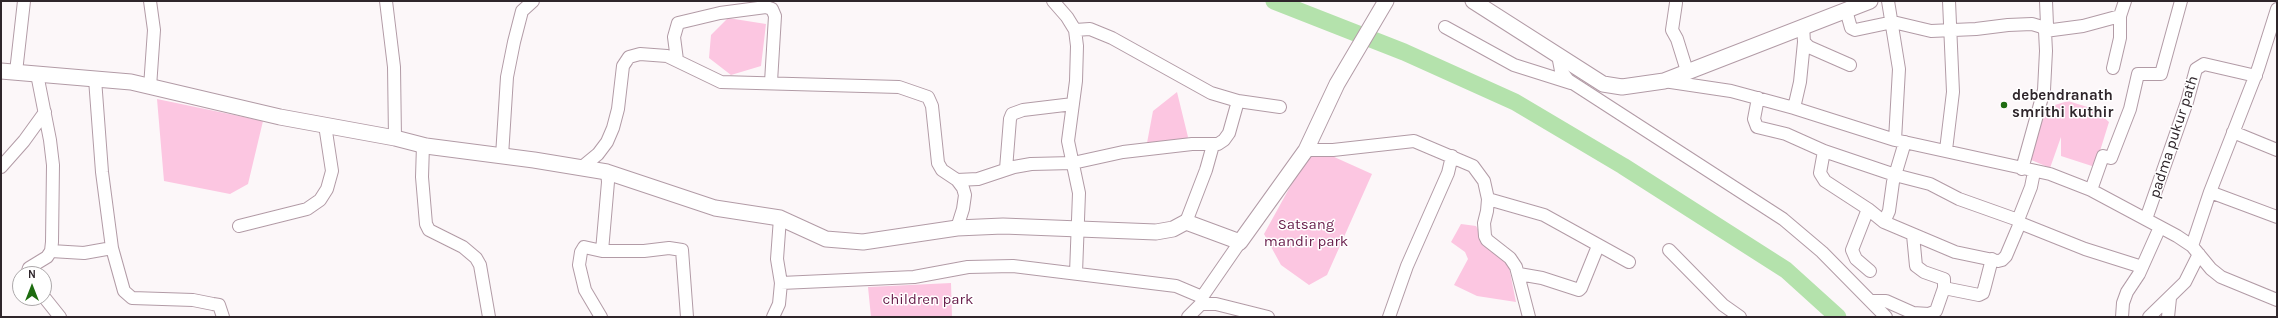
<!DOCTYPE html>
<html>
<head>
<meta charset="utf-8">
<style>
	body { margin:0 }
	#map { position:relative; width:2278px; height:318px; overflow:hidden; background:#fcf7f9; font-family:Karla,sans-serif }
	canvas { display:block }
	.frame { position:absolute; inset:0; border:2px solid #2f262b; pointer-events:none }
	.north { position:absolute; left:12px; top:266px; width:40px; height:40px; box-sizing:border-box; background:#fff; border:1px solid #aca8aa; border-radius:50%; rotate:0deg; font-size:11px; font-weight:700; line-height:16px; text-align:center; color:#2f262b }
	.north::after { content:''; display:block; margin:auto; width:14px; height:18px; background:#1d6c10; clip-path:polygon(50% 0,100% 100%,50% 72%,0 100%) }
</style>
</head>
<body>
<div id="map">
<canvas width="2278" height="318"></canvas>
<div class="frame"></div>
<div class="north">N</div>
</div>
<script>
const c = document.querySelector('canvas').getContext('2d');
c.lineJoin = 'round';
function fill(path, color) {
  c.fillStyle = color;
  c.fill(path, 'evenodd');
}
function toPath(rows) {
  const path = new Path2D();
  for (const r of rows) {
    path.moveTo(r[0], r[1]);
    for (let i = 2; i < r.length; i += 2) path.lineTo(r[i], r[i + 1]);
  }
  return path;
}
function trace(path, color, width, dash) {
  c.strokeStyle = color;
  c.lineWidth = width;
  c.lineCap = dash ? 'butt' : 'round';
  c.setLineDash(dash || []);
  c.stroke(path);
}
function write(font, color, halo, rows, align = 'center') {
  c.font = font + ' Karla,sans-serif';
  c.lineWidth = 3;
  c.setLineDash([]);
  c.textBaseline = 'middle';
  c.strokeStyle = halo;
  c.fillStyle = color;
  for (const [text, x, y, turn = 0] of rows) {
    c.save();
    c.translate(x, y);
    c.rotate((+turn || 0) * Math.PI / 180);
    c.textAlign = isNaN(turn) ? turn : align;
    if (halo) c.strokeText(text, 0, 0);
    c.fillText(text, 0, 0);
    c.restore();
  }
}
fill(toPath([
	[728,18,766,24,761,66,731,75,709,58,711,35],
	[1177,92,1188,137,1185,142,1147,143,1153,111],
	[157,99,263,121,248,184,230,194,164,181],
	[2068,101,2094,109,2109,122,2095,167,2061,156,2061,137,2050,168,2029,159,2045,108],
	[1312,147,1372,174,1327,275,1309,285,1281,265,1264,234],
	[1461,224,1476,226,1485,241,1508,262,1516,302,1477,296,1454,285,1468,259,1465,252,1451,242],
	[951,283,952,317,871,317,868,287]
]), '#fcc6e1');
trace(toPath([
	[1274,1,1404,52,1515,102,1623,166,1786,270,1838,317]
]), '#b4e2ac', 17);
const minor = toPath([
	[150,1,154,30,150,87],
	[386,1,394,67,395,138],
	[1053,1,1067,17,1075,30,1077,46,1076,81,1068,141,1079,193,1076,273],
	[1888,1,1899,69,1895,140],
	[1676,3,1672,30,1677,39,1687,71],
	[1846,10,1851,28,1855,30,1893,22,1931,31,1976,29,2008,25,2032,24,2042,27,2047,25,2046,1],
	[1803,26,1804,42,1809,47,1850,65],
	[1445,27,1514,65,1571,83],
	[1075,30,1090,29,1112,38,1211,93,1238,101,1280,107],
	[2045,31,2083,26,2120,16,2125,1],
	[1558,55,1561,71,1568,80,1783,219,1822,252,1886,317],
	[677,60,674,37,678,23,720,13,766,7,772,9,775,16,771,82],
	[2113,68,2120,38,2120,16],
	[16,72,24,1],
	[95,79,102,172,112,248,124,291,132,298,193,300,213,304,219,305,223,317],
	[1664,81,1731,91,1794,108,1895,140,2050,174,2091,190,2177,236,2192,246,2211,269,2221,277,2277,300],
	[1758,98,1754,119,1757,127,1786,134,1824,151,1895,175,1930,184,1959,199,2018,220],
	[1794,108,1800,82,1804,42],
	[2233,132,2277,150],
	[423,145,422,177,426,224,429,230,463,247,476,258,480,265,489,317],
	[1306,150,1333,150,1414,141,1473,166,1484,181,1488,199,1487,211,1484,223,1485,236,1487,240,1510,258,1516,267,1529,317],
	[1946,150,1953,92,1949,1],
	[1824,151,1820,173,1825,181,1868,209,1884,222,1955,252,1998,261,2002,260,2006,256,2020,223],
	[502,156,507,77,514,42,522,11,533,1],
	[1,167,24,141,45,112],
	[581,168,598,154,607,142,613,128,618,109,623,66,629,57,640,54,667,56,721,82,899,87,928,97,932,106,938,163,942,170,957,180,963,188,965,195,963,209,957,228],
	[1006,169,1010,119,1012,114,1023,110,1073,104],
	[2022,169,2044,90,2046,51,2045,31,2042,27],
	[2034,172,2031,187,2018,220,2020,223,2085,249,2142,267],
	[957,180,978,179,1014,167,1031,164,1073,163,1123,152,1192,144,1218,144,1224,140,1229,133,1238,101],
	[2091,190,2103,156,2111,158,2130,109,2138,74,2161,74,2181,1],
	[2210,192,2277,217],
	[1488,199,1544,215,1629,262],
	[1868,209,1852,250,1856,259,1870,271],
	[2146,219,2187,102,2196,69,2204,64,2256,76],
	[1186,222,1206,170,1213,145],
	[1884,222,1889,211,1893,182,1905,142],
	[239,226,307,209,320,200,327,189,332,171,325,125],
	[2192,246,2210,192,2258,69,2277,9],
	[1669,250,1723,305,1740,317],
	[51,251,84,253,112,248],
	[602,251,644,251,669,248,682,250,687,317],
	[27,274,29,268,47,257,51,251,52,242,53,165,50,140,37,74],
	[1519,274,1542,278,1579,290,1581,288,1598,246],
	[781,283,914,277,968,267,1013,266,1176,286,1202,297],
	[1944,288,1979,295,1983,293,1985,286,1992,259],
	[44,297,60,317],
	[1871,301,1886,301,1913,313,1929,314,1936,311,1944,288,1944,279,1924,272,1916,266,1913,235],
	[1201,304,1216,304,1268,317],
	[601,317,585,290,579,265,581,252,584,247,602,251,608,182,607,172],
	[773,317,779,304,781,283,777,259,780,218],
	[1188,317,1201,304,1202,297,1240,242],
	[1389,317,1407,266,1448,173,1452,156],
	[2122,317,2123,303,2127,292,2139,274,2160,227],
	[2149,317,2185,282,2199,254],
	[2168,317,2170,298]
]);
const major = toPath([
	[1473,1,1603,84,1622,87,1664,81,1870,1],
	[1,71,131,82,280,117,395,138,426,146,534,160,607,172,715,208,780,218,826,239,863,242,957,228,1003,226,1156,232,1173,229,1186,222,1240,242,1306,150,1337,84,1386,1]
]);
trace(minor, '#b29ba6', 14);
trace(major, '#b29ba6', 17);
trace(minor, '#fff', 12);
trace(major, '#fff', 15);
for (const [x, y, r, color] of [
	[2004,105,4,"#1d6c10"]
]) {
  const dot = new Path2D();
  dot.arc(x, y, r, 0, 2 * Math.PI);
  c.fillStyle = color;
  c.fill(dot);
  trace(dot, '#fff', 1.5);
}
write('bold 15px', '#2f262b', '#fff', [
	["debendranath",2012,96],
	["smrithi kuthir",2012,113]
], 'left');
write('15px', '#2f262b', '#fff', [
	["padma pukur path",2174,137,-72]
]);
write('15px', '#661b49', '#fff', [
	["Satsang",1306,225],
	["mandir park",1306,242],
	["children park",928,300]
]);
</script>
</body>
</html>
